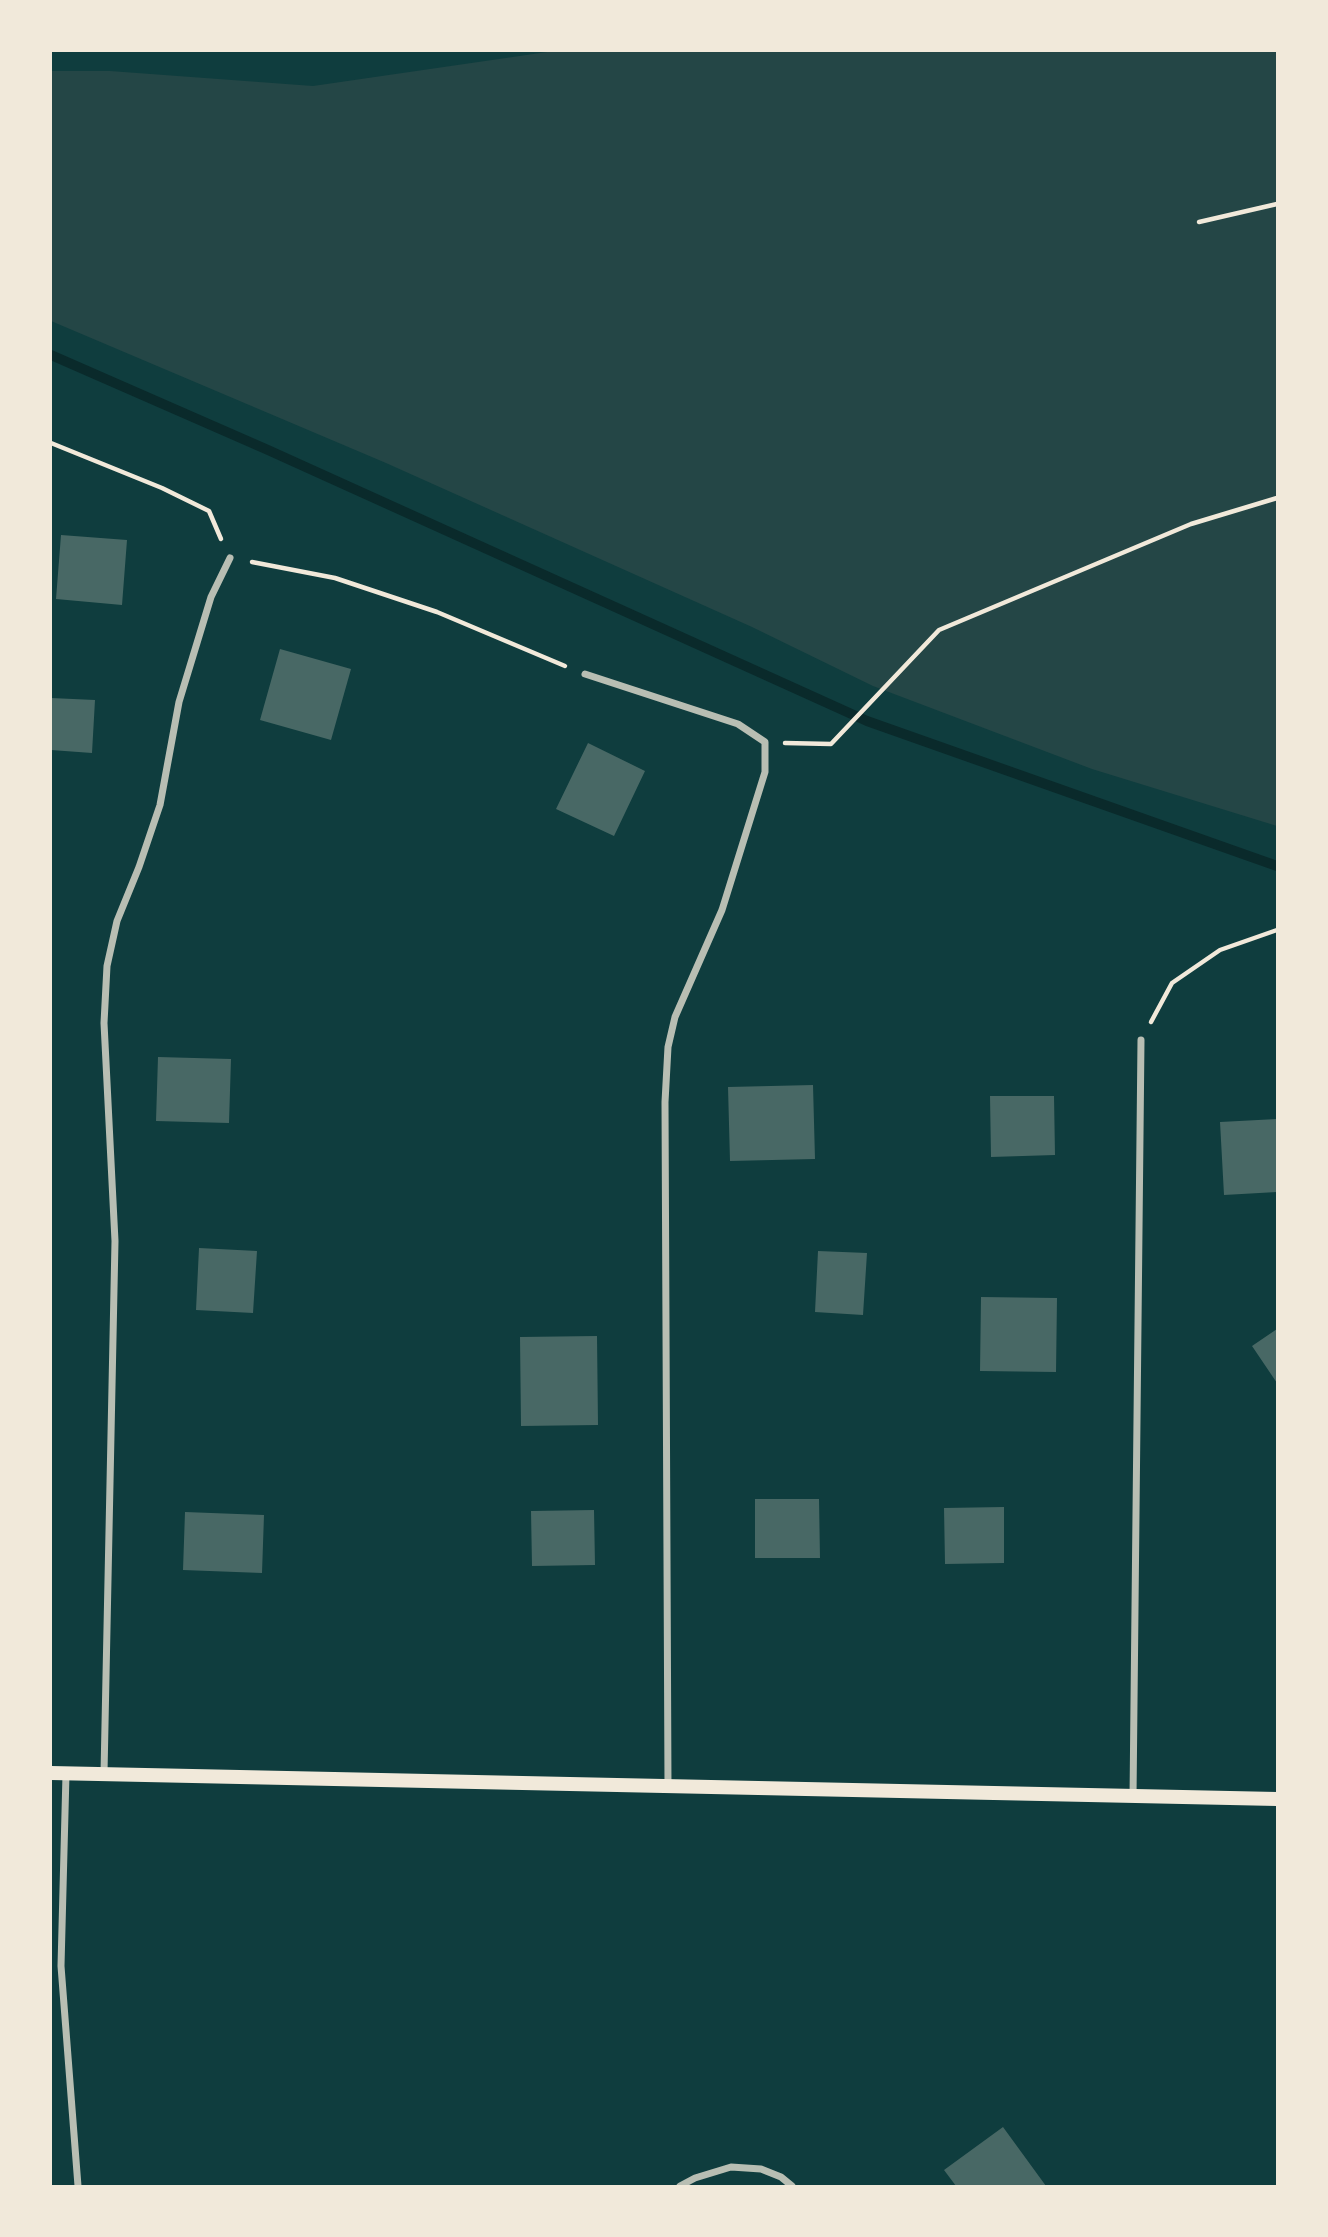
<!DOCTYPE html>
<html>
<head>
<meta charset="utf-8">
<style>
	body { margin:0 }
	#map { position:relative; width:1328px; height:2237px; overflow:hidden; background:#0f3d3e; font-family:"Sofia Sans Condensed",sans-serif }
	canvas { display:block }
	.frame { position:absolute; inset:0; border:52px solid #f1e9da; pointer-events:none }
</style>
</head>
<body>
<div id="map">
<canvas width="1328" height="2237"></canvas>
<div class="frame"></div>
</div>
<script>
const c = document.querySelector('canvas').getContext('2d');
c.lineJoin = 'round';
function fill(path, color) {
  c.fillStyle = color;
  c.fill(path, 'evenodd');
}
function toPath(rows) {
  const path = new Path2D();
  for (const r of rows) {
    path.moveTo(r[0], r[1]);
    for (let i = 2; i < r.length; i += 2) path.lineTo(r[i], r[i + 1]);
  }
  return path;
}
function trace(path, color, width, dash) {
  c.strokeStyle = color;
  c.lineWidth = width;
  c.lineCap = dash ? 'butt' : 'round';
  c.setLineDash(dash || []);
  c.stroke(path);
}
fill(toPath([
	[554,51,1277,51,1277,826,1092,769,873,686,752,627,386,463,51,321,51,71,110,71,313,86]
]), '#244646');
trace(toPath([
	[51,355,268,450,867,721,1277,866]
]), '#0a2a2b', 10);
fill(toPath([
	[61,535,127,540,122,605,56,599],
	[280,649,351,669,331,740,260,720],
	[51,698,95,700,92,753,51,750],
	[588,743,645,771,614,836,556,809],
	[158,1057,231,1059,229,1123,156,1121],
	[813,1085,815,1159,730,1161,728,1087],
	[990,1096,1054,1096,1055,1155,991,1157],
	[1277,1119,1277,1192,1224,1195,1220,1122],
	[199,1248,257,1251,253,1313,196,1310],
	[818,1251,867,1253,863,1315,815,1312],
	[981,1297,1057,1298,1056,1372,980,1371],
	[1277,1329,1277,1383,1252,1346],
	[597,1336,598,1425,521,1426,520,1337],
	[755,1499,819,1499,820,1558,755,1558],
	[1004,1507,1004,1563,945,1564,944,1508],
	[594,1510,595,1565,532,1566,531,1511],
	[185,1512,264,1515,262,1573,183,1570],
	[1003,2127,1046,2186,956,2186,944,2170]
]), '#486865');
trace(toPath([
	[1199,222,1277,204],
	[51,443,162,488,209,511,221,539],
	[252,562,335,578,437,612,565,666],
	[785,743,831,744,939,630,1191,524,1277,498],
	[1151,1022,1172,983,1220,950,1277,930]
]), '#f1e9da', 4.5);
trace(toPath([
	[585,674,738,724,765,742,765,772,722,910,675,1017,668,1047,665,1102,668,1786],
	[104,1773,115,1241,104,1023,107,966,117,921,139,867,160,805,179,702,211,597,230,558],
	[66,1774,61,1966,78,2186],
	[1133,1797,1141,1040],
	[680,2186,695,2178,731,2167,761,2169,781,2177,792,2186]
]), '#b8beb3', 7);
trace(toPath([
	[51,1773,1277,1799]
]), '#f1e9da', 14);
</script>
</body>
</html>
